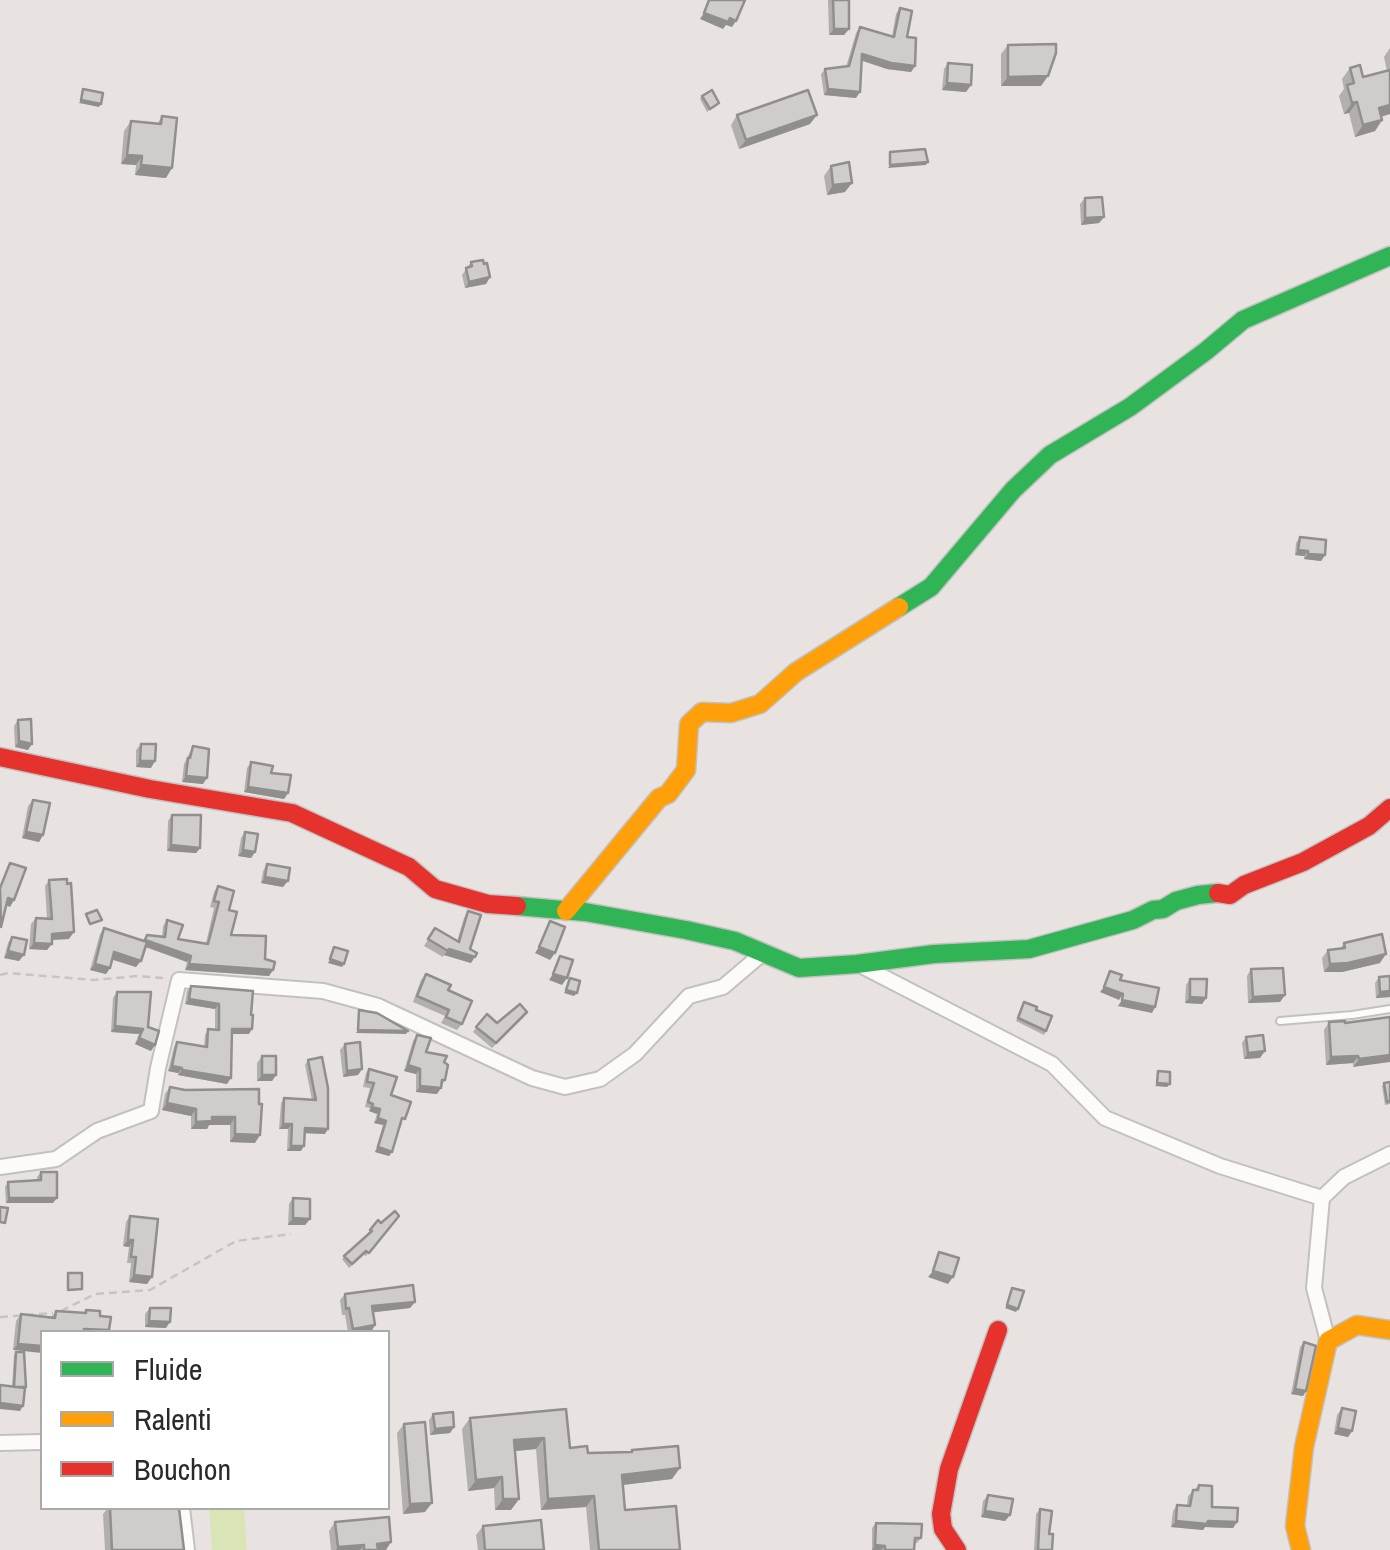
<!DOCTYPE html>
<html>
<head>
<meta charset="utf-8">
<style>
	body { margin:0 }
	#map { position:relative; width:1390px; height:1550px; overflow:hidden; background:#e8e3e0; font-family:"Archivo Narrow",sans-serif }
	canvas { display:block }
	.legend { position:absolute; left:40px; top:1330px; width:350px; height:180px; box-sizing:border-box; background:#fff; border:2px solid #aaa; margin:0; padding:12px 18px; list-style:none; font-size:30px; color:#2a2a2a }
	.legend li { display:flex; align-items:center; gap:20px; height:50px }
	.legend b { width:50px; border:2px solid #aaa }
</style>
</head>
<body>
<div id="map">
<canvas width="1390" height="1550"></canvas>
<ul class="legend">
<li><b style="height:12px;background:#30b455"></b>Fluide</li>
<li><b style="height:12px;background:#ff9f0a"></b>Ralenti</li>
<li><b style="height:12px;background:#e5322d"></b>Bouchon</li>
</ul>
</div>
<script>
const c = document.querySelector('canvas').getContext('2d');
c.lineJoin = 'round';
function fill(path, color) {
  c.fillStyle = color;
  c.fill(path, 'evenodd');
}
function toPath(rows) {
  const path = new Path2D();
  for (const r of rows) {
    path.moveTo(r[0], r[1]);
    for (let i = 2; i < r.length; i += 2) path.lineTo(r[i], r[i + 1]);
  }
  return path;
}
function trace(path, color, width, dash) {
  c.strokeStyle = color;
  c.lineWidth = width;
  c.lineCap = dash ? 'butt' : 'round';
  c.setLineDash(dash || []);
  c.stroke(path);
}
fill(toPath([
	[209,1508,244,1508,247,1550,212,1550]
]), '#dae5b7');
const lane = toPath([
	[1280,1021,1352,1015,1390,1009]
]);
const street = toPath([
	[858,964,1052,1064,1105,1118,1220,1166,1322,1198],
	[0,1167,56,1159,97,1131,151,1111,158,1068,179,980,323,991,378,1006,532,1078,565,1087,600,1079,635,1054,689,996,723,987,763,953],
	[1328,1341,1314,1288,1322,1198,1344,1177,1390,1154],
	[0,1443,42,1442],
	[182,1508,187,1550]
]);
const fast = toPath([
	[899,607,931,587,1013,490,1050,455,1130,407,1206,351,1243,320,1390,256],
	[517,906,585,912,686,930,735,941,799,968,857,964,934,954,1029,949,1133,920,1153,910,1163,909,1176,901,1198,895,1218,893]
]);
const slow = toPath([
	[566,911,659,798,668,794,686,770,689,724,702,712,731,713,760,704,796,672,899,607],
	[1301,1550,1295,1526,1304,1447,1328,1341,1357,1325,1390,1330]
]);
const jam = toPath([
	[0,757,150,789,292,813,409,867,435,889,488,904,517,906],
	[1218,893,1230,895,1244,885,1303,862,1369,826,1390,808],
	[957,1550,943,1529,941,1514,949,1469,998,1330]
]);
trace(lane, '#c2c1c1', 10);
trace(street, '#c2c1c1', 18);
trace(fast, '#c2c1c1', 21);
trace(slow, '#c2c1c1', 21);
trace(jam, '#c2c1c1', 21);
trace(toPath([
	[0,975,8,973,94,980,137,976,163,978],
	[61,1311,95,1294,150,1290,236,1241,291,1234],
	[0,1317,53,1313]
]), '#c6c5c5', 2.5, [8, 5]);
trace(lane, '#fcfbfa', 6);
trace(street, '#fcfbfa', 14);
trace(fast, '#30b455', 18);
trace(slow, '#ff9f0a', 18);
trace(jam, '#e5322d', 18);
fill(toPath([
	[828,0,849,0,849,29,844,35,829,35],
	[900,8,915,66,911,72,887,69,862,61,856,98,824,95,821,74,825,69,846,67,856,33,860,27,892,36,896,14],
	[1008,45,1041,86,1001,86,1001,54],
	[1390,48,1390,114,1381,117,1382,120,1375,131,1355,137,1349,113,1344,114,1339,96,1344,89,1342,79,1350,68,1363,77,1387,71,1384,57],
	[948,63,971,85,966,92,942,90,944,69],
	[702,96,719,103,707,112,700,99],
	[737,115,810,124,739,149,731,125],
	[162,116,166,178,135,175,136,165,121,164,124,131,131,121,157,124],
	[831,166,845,192,827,195,824,176],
	[1085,198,1104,217,1099,223,1081,225,1080,204],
	[471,262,490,277,486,284,465,288,462,275],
	[1300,537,1325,555,1321,561,1304,559,1304,556,1295,555,1296,543],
	[18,720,28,750,15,747,14,726],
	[141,744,151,768,136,767,136,750],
	[193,746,203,784,182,782,184,764],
	[251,762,271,773,288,793,284,799,244,792,247,768],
	[33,800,43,835,39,842,22,838,28,806],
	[172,815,200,848,196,853,167,851,168,821],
	[245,832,255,852,251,858,238,856,241,838],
	[267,864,283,887,261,883,263,871],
	[49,880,69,939,52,940,47,950,29,949,31,924,36,918,47,919,45,886],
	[218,886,229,910,231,935,265,959,273,970,269,976,185,970,187,962,145,947,136,967,112,959,110,968,106,974,90,970,100,934,104,928,142,941,147,935,162,937,163,926,167,920,178,939,206,943,214,908,210,907,214,892],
	[468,911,471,963,444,955,443,957,424,946,435,928,457,941,464,918],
	[12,937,19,961,4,958,8,943],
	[1344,943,1380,963,1342,972,1324,972,1322,958,1328,950,1340,949],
	[1251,969,1285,995,1280,1002,1248,1003,1247,976],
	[426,974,462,1024,457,1030,441,1023,445,1016,413,1002,421,980],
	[1390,976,1390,997,1376,998,1375,983,1379,977],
	[1190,979,1206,998,1202,1004,1185,1003,1186,985],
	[191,986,253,991,249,1034,232,1034,227,1084,178,1075,178,1073,168,1071,174,1047,177,1042,204,1047,205,1035,208,1029,215,1030,215,1009,185,1004,187,991],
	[117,992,148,1027,151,1051,135,1044,139,1034,111,1032,113,998],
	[1024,1002,1036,1010,1046,1031,1044,1035,1016,1021],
	[487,1014,497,1023,524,1017,492,1048,473,1032],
	[1390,1017,1353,1067,1353,1063,1326,1065,1324,1030,1329,1022,1345,1023],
	[417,1035,426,1052,444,1062,445,1080,437,1094,416,1092,416,1074,404,1071,413,1041],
	[1246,1037,1260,1058,1244,1059,1242,1043],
	[345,1044,362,1069,358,1075,343,1077,340,1050],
	[262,1056,276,1075,272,1081,257,1081,257,1063],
	[308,1060,325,1134,304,1133,301,1151,287,1151,288,1129,279,1129,281,1103,284,1098,312,1100,305,1065],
	[369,1069,391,1095,402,1123,392,1152,389,1156,375,1152,383,1125,374,1123,377,1114,369,1111,370,1108,365,1107,370,1088,363,1087,366,1073],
	[1390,1082,1390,1104,1385,1105,1382,1086,1384,1083],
	[170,1087,185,1090,259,1089,255,1143,230,1142,230,1125,209,1125,207,1129,191,1129,191,1116,162,1110,165,1094],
	[41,1172,53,1203,6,1203,5,1187,8,1182,37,1181,37,1177],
	[293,1198,310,1219,305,1225,288,1225,289,1204],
	[130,1216,147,1284,129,1282,131,1263,127,1263,129,1247,123,1246,126,1222],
	[399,1216,366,1256,364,1255,349,1268,342,1259,369,1234,368,1233,378,1220,381,1223],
	[345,1294,415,1302,410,1308,373,1312,375,1325,371,1332,348,1332,345,1315,342,1315,340,1300],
	[150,1308,166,1328,145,1327,145,1314],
	[86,1310,100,1311,42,1332,13,1350,16,1321,21,1314,51,1317,56,1311,84,1313],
	[1304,1342,1306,1391,1303,1396,1291,1394,1300,1347],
	[16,1352,20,1411,12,1386,14,1355],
	[1342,1408,1352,1431,1348,1437,1334,1434,1337,1415],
	[566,1409,570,1448,588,1453,631,1452,632,1450,672,1479,623,1485,625,1510,680,1550,590,1550,586,1507,541,1510,536,1449,514,1451,519,1499,511,1510,495,1510,494,1488,468,1491,462,1429,470,1418],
	[433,1414,454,1427,450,1433,430,1435,429,1420],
	[404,1424,425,1512,403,1514,397,1433],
	[1199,1485,1212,1507,1237,1522,1233,1528,1205,1527,1203,1530,1171,1527,1173,1511,1177,1505,1187,1506,1188,1496],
	[988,1495,1010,1515,1005,1521,981,1517,983,1501],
	[108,1508,179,1508,184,1550,105,1550,103,1514],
	[1040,1509,1049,1534,1052,1550,1034,1550,1036,1514],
	[335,1522,386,1550,331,1550,329,1531],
	[876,1523,921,1538,917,1543,914,1543,914,1550,872,1550,872,1528],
	[483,1526,544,1550,478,1550,476,1535]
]), '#b2afad');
fill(toPath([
	[704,13,730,18,736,21,732,27,726,25,723,29,700,19],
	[834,29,849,29,844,35,829,35],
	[862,54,915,66,911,72,887,69,858,59],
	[1048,76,1041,86,1001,86,1008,77],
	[947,83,971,85,966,92,942,90],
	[828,89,860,92,856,98,824,95],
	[81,100,101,104,99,107,79,103],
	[1357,102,1349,113,1344,114,1352,103],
	[1390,105,1390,114,1371,119,1379,108],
	[817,115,810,124,739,149,746,140],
	[1382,120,1375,131,1355,137,1363,125],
	[127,155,142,156,136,165,121,164],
	[928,162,926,165,888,168,890,165],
	[141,165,172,168,166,178,135,175],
	[852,183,845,192,827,195,833,185],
	[1104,217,1099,223,1081,225,1085,218],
	[490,277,486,284,465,288,469,282],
	[1298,550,1308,551,1304,556,1295,555],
	[1308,554,1325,555,1321,561,1304,559],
	[19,741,32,744,28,750,15,747],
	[140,761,155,761,151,768,136,767],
	[186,776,207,778,203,784,182,782],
	[248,787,288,793,284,799,244,792],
	[26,832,43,835,39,842,22,838],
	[171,845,200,848,196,853,167,851],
	[243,850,255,852,251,858,238,856],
	[265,877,288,881,283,887,261,883],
	[8,898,14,900,10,907,3,904],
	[74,932,69,939,48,940,52,934],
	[145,940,191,956,187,962,141,945],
	[34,943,52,944,47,950,29,949],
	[539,947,555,953,550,960,535,953],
	[449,949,475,957,471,963,444,955],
	[8,951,24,955,19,961,4,958],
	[114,952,141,961,136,967,110,959],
	[1386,954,1380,963,1342,972,1324,972,1330,964],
	[330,959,344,964,342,967,328,963],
	[95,964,110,968,106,974,90,970],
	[189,964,273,970,269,976,185,970],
	[553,974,567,978,562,985,549,980],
	[1104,987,1123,994,1119,1000,1100,992],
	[566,990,577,993,574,996,564,993],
	[1390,991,1390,997,1376,998,1380,992],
	[1285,995,1280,1002,1248,1003,1253,997],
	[1190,997,1206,998,1202,1004,1185,1003],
	[189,999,219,1004,215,1009,185,1004],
	[1122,1000,1155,1007,1152,1013,1118,1006],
	[115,1026,143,1029,139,1034,111,1032],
	[232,1029,252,1029,249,1034,229,1034],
	[358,1030,408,1031,406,1034,356,1033],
	[139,1038,155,1045,151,1051,135,1044],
	[1265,1051,1260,1058,1244,1059,1248,1053],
	[1390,1055,1390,1062,1353,1067,1359,1059],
	[1358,1056,1353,1063,1326,1065,1331,1057],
	[408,1065,420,1069,416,1074,404,1071],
	[172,1066,182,1068,178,1073,168,1071],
	[362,1069,358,1075,343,1077,347,1071],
	[182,1070,231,1078,227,1084,178,1075],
	[262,1075,276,1075,272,1081,257,1081],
	[1157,1083,1170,1084,1167,1087,1155,1086],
	[420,1086,441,1088,437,1094,416,1092],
	[167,1103,196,1109,191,1116,162,1110],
	[372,1107,380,1109,377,1114,369,1111],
	[212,1117,235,1117,230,1125,209,1125,207,1129,191,1129,196,1122],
	[378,1118,386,1121,383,1125,374,1123],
	[283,1124,292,1124,288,1129,279,1129],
	[305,1128,328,1129,325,1134,301,1133],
	[235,1134,260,1135,255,1143,230,1142],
	[291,1146,304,1146,301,1151,287,1151],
	[378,1147,392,1152,389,1156,375,1152],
	[9,1198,57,1198,53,1203,6,1203],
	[293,1218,310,1219,305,1225,288,1225],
	[128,1240,133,1240,129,1247,123,1246],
	[933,1271,953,1277,948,1284,928,1277],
	[134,1275,152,1277,147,1284,129,1282],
	[415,1302,410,1308,368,1313,372,1306],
	[1007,1305,1018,1309,1016,1312,1005,1308],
	[149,1321,170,1322,166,1328,145,1327],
	[375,1325,371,1332,350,1332,353,1329],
	[84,1329,109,1330,108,1332,82,1332],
	[18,1344,42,1346,42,1353,13,1350],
	[1295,1389,1306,1391,1303,1396,1291,1394],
	[0,1403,23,1406,20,1411,0,1409],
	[454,1427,450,1433,430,1435,435,1429],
	[1338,1428,1352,1431,1348,1437,1334,1434],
	[544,1438,536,1449,506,1452,514,1440],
	[680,1468,672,1479,614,1486,622,1475],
	[502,1477,494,1488,468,1491,476,1480],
	[594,1496,586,1507,541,1510,548,1499],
	[503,1499,519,1499,511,1510,495,1510],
	[432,1503,425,1512,403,1514,410,1504],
	[985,1511,1010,1515,1005,1521,981,1517],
	[1176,1521,1208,1521,1237,1522,1233,1528,1205,1527,1203,1530,1171,1527],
	[391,1542,386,1550,372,1550,377,1544],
	[364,1545,360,1550,336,1550,338,1547],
	[875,1545,885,1546,881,1550,872,1550]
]), '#918f8d');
const building = toPath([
	[709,0,745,0,736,21,730,18,728,22,704,13,709,0],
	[833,0,849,0,849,29,834,29,833,0],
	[900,8,912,11,907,37,916,38,915,66,891,63,862,54,860,92,828,89,825,69,849,66,860,27,894,37,900,8],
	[1056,44,1056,53,1048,76,1008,77,1008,45,1056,44],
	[948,63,972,65,971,85,947,83,948,63],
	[1360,65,1363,77,1390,70,1390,105,1379,108,1382,120,1363,125,1357,102,1352,103,1347,85,1354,83,1350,68,1360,65],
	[83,89,103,93,101,104,81,100,83,89],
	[712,90,719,103,710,109,702,96,712,90],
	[808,90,817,115,746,140,737,115,808,90],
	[162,116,177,118,172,168,141,165,142,156,127,155,131,121,161,124,162,116],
	[925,149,928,162,890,165,890,152,925,149],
	[849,162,852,183,833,185,831,166,849,162],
	[1102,197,1104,217,1085,218,1085,198,1102,197],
	[483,260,484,264,487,263,490,277,469,282,466,268,472,266,471,262,483,260],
	[1300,537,1326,540,1325,555,1308,554,1308,551,1298,550,1300,537],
	[31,719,32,744,19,741,18,720,31,719],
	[141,744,156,744,155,761,140,761,141,744],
	[193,746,209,749,207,778,186,776,188,758,190,758,193,746],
	[251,762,273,766,271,773,291,775,288,793,248,787,251,762],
	[33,800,50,803,43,835,26,832,33,800],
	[172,815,201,815,200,848,171,845,172,815],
	[245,832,258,834,255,852,243,850,245,832],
	[10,863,26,868,14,900,8,898,1,927,0,888,10,863],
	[267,864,290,868,288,881,265,877,267,864],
	[67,879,67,884,71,883,74,932,52,934,52,944,34,943,36,918,52,919,49,880,67,879],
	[218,886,234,891,229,910,237,912,231,935,266,936,265,959,275,962,273,970,189,964,191,956,145,940,147,935,165,937,167,920,183,925,178,939,208,944,219,902,214,901,218,886],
	[97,910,102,920,90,924,86,914,97,910],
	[468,911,481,915,470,949,477,953,475,957,449,949,448,951,428,939,435,928,459,942,468,911],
	[550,921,565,927,555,953,539,947,550,921],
	[104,928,147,942,141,961,114,952,110,968,95,964,104,928],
	[1382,934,1386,954,1348,963,1330,964,1328,950,1345,948,1344,943,1382,934],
	[12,937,27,940,24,955,8,951,12,937],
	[334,947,348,951,344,964,330,959,334,947],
	[560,956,573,960,567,978,553,974,560,956],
	[1283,968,1285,995,1253,997,1251,969,1283,968],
	[1110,971,1122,975,1120,980,1159,988,1155,1007,1122,1000,1123,994,1104,987,1110,971],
	[426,974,451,985,448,990,472,1001,462,1024,446,1017,449,1010,417,996,426,974],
	[1390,976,1390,991,1380,992,1379,977,1390,976],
	[570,978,580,981,577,993,566,990,570,978],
	[1190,979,1207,979,1206,998,1190,997,1190,979],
	[191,986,253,991,251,1015,253,1015,252,1029,232,1029,231,1078,182,1070,182,1068,172,1066,177,1042,207,1047,208,1029,219,1030,219,1004,189,999,191,986],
	[117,992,151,992,148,1027,159,1031,155,1045,139,1038,143,1029,115,1026,117,992],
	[1024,1002,1037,1007,1036,1010,1052,1016,1046,1031,1018,1018,1024,1002],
	[520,1004,527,1012,496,1043,476,1027,487,1014,497,1023,520,1004],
	[359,1010,377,1013,408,1031,358,1030,359,1010],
	[1390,1017,1390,1055,1359,1059,1358,1056,1331,1057,1329,1022,1345,1021,1345,1023,1390,1017],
	[417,1035,431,1038,426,1052,447,1056,444,1062,448,1065,445,1080,442,1080,441,1088,420,1086,420,1069,408,1065,417,1035],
	[1263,1035,1265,1051,1248,1053,1246,1037,1263,1035],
	[360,1042,362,1069,347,1071,345,1044,360,1042],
	[262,1056,276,1056,276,1075,262,1075,262,1056],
	[322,1057,328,1088,328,1129,305,1128,304,1146,291,1146,292,1124,283,1124,284,1098,316,1100,308,1060,322,1057],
	[369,1069,397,1077,391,1095,411,1102,405,1119,402,1118,392,1152,378,1147,386,1121,378,1118,380,1109,372,1107,373,1104,368,1102,374,1083,367,1082,369,1069],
	[1158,1071,1170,1072,1170,1084,1157,1083,1158,1071],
	[1390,1082,1390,1101,1387,1102,1384,1083,1390,1082],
	[170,1087,185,1090,259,1089,259,1104,262,1104,260,1135,235,1134,235,1117,212,1117,212,1121,196,1122,196,1109,167,1103,170,1087],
	[41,1172,57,1172,57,1198,9,1198,8,1182,41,1180,41,1172],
	[293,1198,310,1199,310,1219,293,1218,293,1198],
	[0,1207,8,1208,5,1223,0,1222,0,1207],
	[395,1211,399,1216,369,1253,366,1251,352,1264,344,1256,372,1231,370,1230,378,1220,381,1223,395,1211],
	[130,1216,158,1219,152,1277,134,1275,136,1257,131,1257,133,1240,128,1240,130,1216],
	[939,1252,959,1258,953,1277,933,1271,939,1252],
	[68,1273,82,1273,82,1289,68,1290,68,1273],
	[413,1285,415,1302,372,1306,375,1325,353,1329,349,1308,346,1309,345,1294,413,1285],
	[1012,1288,1024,1291,1018,1309,1007,1305,1012,1288],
	[150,1308,171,1308,170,1322,149,1321,150,1308],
	[86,1310,100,1311,100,1316,111,1317,109,1330,84,1329,84,1332,42,1332,42,1346,18,1344,21,1314,55,1318,56,1311,86,1313,86,1310],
	[1304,1342,1316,1346,1306,1391,1295,1389,1304,1342],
	[16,1352,24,1352,26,1387,14,1387,16,1352],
	[0,1385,25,1388,23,1406,0,1403,0,1385],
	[1342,1408,1356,1411,1352,1431,1338,1428,1342,1408],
	[566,1409,570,1448,587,1446,588,1453,632,1452,632,1450,678,1446,680,1468,622,1475,625,1510,676,1506,680,1550,599,1550,594,1496,548,1499,544,1438,514,1440,519,1499,503,1499,502,1477,476,1480,470,1418,566,1409],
	[453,1412,454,1427,435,1429,433,1414,453,1412],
	[425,1422,432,1503,410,1504,404,1424,425,1422],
	[1199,1485,1212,1486,1212,1507,1238,1508,1237,1522,1208,1521,1207,1524,1176,1521,1177,1505,1190,1506,1193,1490,1198,1490,1199,1485],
	[988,1495,1013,1499,1010,1515,985,1511,988,1495],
	[110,1508,179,1508,184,1550,112,1550,110,1508],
	[1040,1509,1052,1511,1049,1534,1053,1534,1052,1550,1038,1550,1040,1509],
	[389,1517,391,1542,377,1544,378,1550,364,1550,364,1545,338,1547,335,1522,389,1517],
	[541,1520,544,1550,485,1550,483,1526,541,1520],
	[876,1523,922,1524,921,1538,915,1538,914,1550,885,1550,885,1546,875,1545,876,1523]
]);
fill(building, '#cfccc9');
trace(building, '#918f8d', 2.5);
</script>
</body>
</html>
